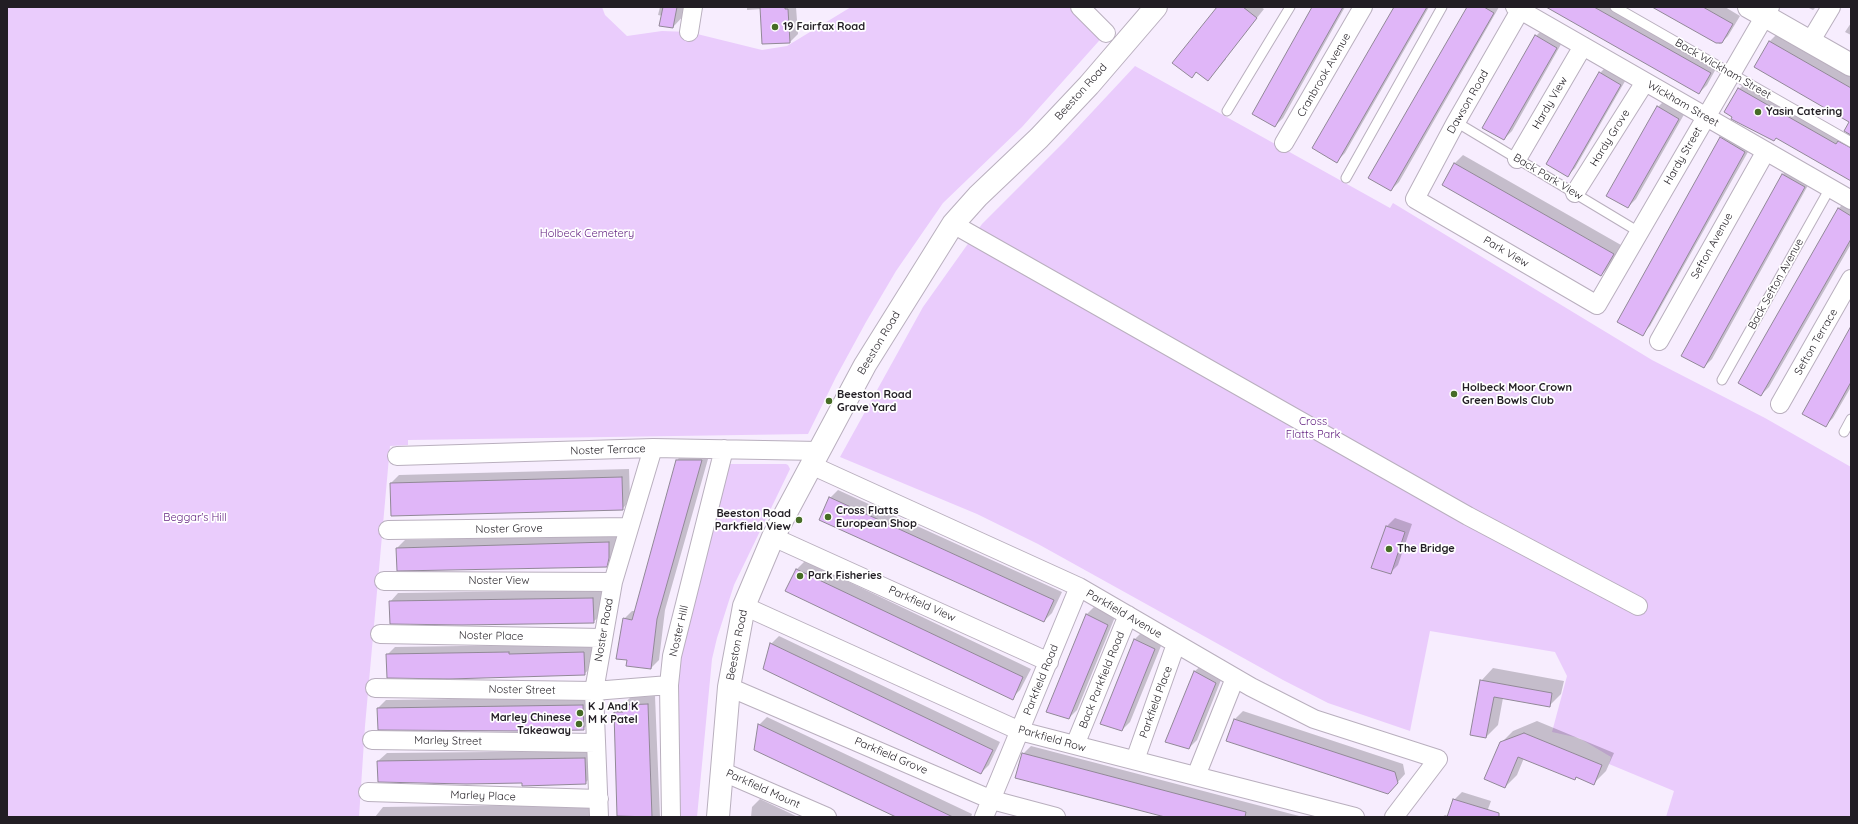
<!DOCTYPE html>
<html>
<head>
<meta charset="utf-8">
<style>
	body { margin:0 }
	#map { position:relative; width:1858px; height:824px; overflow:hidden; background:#f7edfe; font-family:Quicksand,sans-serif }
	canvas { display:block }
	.frame { position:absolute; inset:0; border:8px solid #221e24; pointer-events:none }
</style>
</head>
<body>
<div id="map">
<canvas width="1858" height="824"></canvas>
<div class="frame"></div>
</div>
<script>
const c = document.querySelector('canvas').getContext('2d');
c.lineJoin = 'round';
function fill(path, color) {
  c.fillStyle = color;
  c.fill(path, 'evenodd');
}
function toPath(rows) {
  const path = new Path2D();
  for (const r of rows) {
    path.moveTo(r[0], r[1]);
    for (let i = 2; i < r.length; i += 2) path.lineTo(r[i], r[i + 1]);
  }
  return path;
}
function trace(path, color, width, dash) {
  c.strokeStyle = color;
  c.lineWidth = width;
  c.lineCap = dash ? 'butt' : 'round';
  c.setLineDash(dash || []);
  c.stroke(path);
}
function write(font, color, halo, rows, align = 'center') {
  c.font = font + ' Quicksand,sans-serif';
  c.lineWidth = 3.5;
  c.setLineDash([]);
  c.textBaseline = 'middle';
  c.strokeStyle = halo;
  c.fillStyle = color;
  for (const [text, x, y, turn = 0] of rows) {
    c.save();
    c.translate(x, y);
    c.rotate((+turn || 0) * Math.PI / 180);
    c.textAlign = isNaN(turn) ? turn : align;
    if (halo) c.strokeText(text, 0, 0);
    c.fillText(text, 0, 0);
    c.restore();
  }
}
fill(toPath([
	[7,7,602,7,605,15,627,36,662,31,689,32,762,50,787,46,851,7,1080,7,1106,33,1022,127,943,203,896,271,866,322,836,377,808,434,408,440,408,445,390,446,365,726,359,817,7,817],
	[1135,66,1390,208,1393,203,1652,360,1765,418,1851,467,1851,817,1666,817,1674,791,1609,764,1611,757,1579,738,1552,732,1567,676,1555,652,1430,631,1410,731,1328,703,1283,680,1038,544,977,514,840,457,923,307,982,224,1065,141],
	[727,464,786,464,788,465,790,469,734,585,717,638,712,659,697,817,674,817,673,679]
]), '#eaccfc');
fill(toPath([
	[660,7,689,7,688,11,673,27,663,16,658,15],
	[747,7,796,7,798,34,790,42,762,9,747,10],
	[1218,7,1261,7,1264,9,1225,58,1226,59,1208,80,1197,71,1191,77],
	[1314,7,1345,7,1283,118,1275,126],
	[1395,7,1429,7,1345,153,1337,161],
	[1468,7,1499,7,1399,182,1391,190],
	[1548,7,1616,7,1718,65,1707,85,1699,93],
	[1654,7,1725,7,1740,16,1728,36,1720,44],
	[1807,7,1816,7,1813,10],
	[1851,23,1851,35,1845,32],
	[1544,28,1564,39,1512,131,1504,139,1536,36],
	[1779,32,1851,74,1851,180,1777,137,1757,130,1756,132,1732,118,1739,89,1748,80,1844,136,1848,132,1850,121,1756,66,1770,41],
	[1608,65,1628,76,1575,168,1567,176,1600,73],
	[1666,99,1686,111,1636,199,1628,207,1658,107],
	[1729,130,1753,143,1650,326,1642,334,1618,321,1721,138],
	[1463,155,1621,245,1609,267,1601,275,1443,185,1455,163],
	[1790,167,1812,178,1712,359,1704,367,1782,175],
	[1846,201,1851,203,1851,244,1769,387,1761,395,1838,209],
	[1851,329,1851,387,1833,418,1825,426],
	[685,452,710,452,665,610,659,660,651,668,628,659,624,619,632,611,636,611,677,460],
	[629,469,630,501,622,509,391,483,399,475],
	[838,490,1062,592,1052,613,1044,621,830,498],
	[1395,518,1412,524,1398,565,1390,573,1387,526],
	[617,535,617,549,614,558,606,566,397,548,405,540],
	[805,561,1031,669,1020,690,1012,698,797,569],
	[601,590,602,614,593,622,390,602,398,593],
	[1094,607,1115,617,1077,710,1069,718,1086,615],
	[1142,632,1163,641,1130,722,1122,730,1134,640],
	[779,636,1000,742,989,765,981,773,771,644],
	[592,644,593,666,584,674,387,655,395,647],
	[1203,664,1223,675,1197,740,1189,748,1195,671],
	[1493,668,1564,681,1561,694,1549,706,1503,698,1498,725,1486,737,1481,681],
	[655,696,660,817,619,817,615,712,631,697],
	[591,697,591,721,583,729,378,708,386,700],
	[1243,711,1403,764,1405,774,1388,793,1235,719],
	[767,717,972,814,971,817,898,817,759,725],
	[1537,721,1614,753,1606,771,1594,783,1577,776,1575,779,1524,758,1517,775,1505,787,1501,743,1513,731],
	[1031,746,1303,817,1170,817,1023,754],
	[593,751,593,775,585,783,523,782,378,761,387,753],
	[1462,792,1491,801,1485,817,1442,817,1445,815,1449,816,1454,800],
	[760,799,798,817,751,817,752,807],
	[596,804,597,817,375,817,383,807]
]), '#0003');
const building = toPath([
	[663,7,677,7,673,28,659,26,663,7],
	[760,7,785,7,785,9,788,9,790,43,762,44,760,7],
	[1217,7,1243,7,1257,18,1208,81,1196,72,1192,78,1172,63,1217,7],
	[1312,7,1343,7,1275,127,1252,114,1312,7],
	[1394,7,1427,7,1337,163,1312,148,1394,7],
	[1467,7,1484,7,1494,13,1391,191,1368,178,1467,7],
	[1546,7,1594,7,1711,73,1699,94,1546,7],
	[1652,7,1703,7,1733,24,1722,43,1716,43,1652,7],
	[1535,35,1557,48,1504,140,1482,128,1535,35],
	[1769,41,1851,88,1851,135,1844,131,1849,122,1754,67,1769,41],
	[1599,72,1621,85,1568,177,1546,164,1599,72],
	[1738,88,1836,144,1838,141,1851,148,1851,181,1776,138,1774,141,1731,119,1732,117,1724,112,1738,88],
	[1657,106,1679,119,1628,208,1606,196,1657,106],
	[1720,137,1745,152,1643,336,1617,322,1720,137],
	[1454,163,1614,254,1601,276,1442,185,1454,163],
	[1782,174,1805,187,1704,368,1681,356,1782,174],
	[1838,208,1851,216,1851,239,1761,396,1738,383,1838,208],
	[1851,326,1851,382,1826,427,1802,414,1851,326],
	[676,460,702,460,657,619,651,669,626,666,627,660,616,659,623,618,632,620,676,460],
	[622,477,623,510,391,516,390,483,622,477],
	[829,497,1054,600,1044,622,819,520,829,497],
	[1386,526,1405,532,1391,574,1371,568,1386,526],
	[609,542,609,558,607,567,397,571,396,548,609,542],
	[796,569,1023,677,1013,700,785,591,796,569],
	[593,598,594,623,462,625,390,624,389,601,593,598],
	[1086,614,1108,625,1069,719,1046,712,1086,614],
	[1134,639,1155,649,1122,731,1100,724,1134,639],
	[770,643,993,750,981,774,763,669,770,643],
	[509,652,509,654,584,652,585,675,449,679,387,678,386,654,509,652],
	[1194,671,1216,683,1189,749,1165,742,1194,671],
	[1480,680,1552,693,1550,707,1494,697,1486,738,1470,735,1480,680],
	[648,704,652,817,617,816,614,712,623,712,622,705,648,704],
	[583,705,584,730,520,731,378,730,377,708,583,705],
	[1234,719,1395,772,1398,783,1388,794,1226,741,1234,719],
	[758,724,953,817,896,817,754,750,758,724],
	[1524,733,1602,765,1594,785,1576,777,1575,780,1518,757,1505,788,1484,779,1500,742,1524,733],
	[1022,753,1246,812,1245,817,1165,817,1015,778,1022,753],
	[585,758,586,784,522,786,522,783,466,784,378,782,377,761,585,758],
	[1453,799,1499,813,1499,817,1447,817,1453,799]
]);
fill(building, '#e0b6f8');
trace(building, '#918897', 1);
const lane = toPath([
	[1615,7,1851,142],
	[1227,111,1290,7],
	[1456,122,1639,232],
	[1346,178,1442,7],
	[1722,380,1830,188],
	[1844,432,1851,419]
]);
const street = toPath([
	[1080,7,1106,33],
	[1515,7,1851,200],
	[1522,7,1456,122,1415,199,1597,305,1770,7],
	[689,32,693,7],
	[1810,42,1831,7],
	[1284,143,1363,7],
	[1517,159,1583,46],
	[1575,193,1645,82],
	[953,224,1468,516,1638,606],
	[1659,341,1766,151],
	[1780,404,1851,279],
	[397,456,653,448,819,451],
	[811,465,1079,587,1251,687,1314,719,1438,759,1394,817],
	[388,530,629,527],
	[773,537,1049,662],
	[384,581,613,582],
	[744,606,1020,731,1355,817],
	[380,634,602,638],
	[729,687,992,800,1056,817],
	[375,688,594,691,669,685],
	[372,740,596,743],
	[1075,745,1128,615],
	[1135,760,1176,644],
	[721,771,827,817],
	[1196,776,1235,678],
	[368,792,599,799],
	[599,817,594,691,613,582,653,448],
	[671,817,669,685,672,656,724,449],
	[984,817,1079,587]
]);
const secondary = toPath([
	[1749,7,1851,65],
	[718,817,729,687,744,606,773,537,865,365,953,224,978,196,1039,138,1089,85,1156,7]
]);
trace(lane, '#b9afbe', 11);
trace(street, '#b9afbe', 20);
trace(secondary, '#b9afbe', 24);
trace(lane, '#fff', 9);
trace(street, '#fff', 18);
trace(secondary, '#fff', 22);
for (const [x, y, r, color] of [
	[775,27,4,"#466c26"],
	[1758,112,4,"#466c26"],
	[1454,394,4,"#466c26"],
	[829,401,4,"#466c26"],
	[828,517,4,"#466c26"],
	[799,520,4,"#466c26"],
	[1389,549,4,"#466c26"],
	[800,576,4,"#466c26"],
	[580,713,4,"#466c26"],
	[579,724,4,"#466c26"]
]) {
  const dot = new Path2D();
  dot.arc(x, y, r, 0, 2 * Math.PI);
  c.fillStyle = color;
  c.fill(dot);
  trace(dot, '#fff', 1.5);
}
write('bold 11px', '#221e24', '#fff', [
	["19 Fairfax Road",783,27],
	["Yasin Catering",1766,112],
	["Holbeck Moor Crown",1462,388],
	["Green Bowls Club",1462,401],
	["Beeston Road",837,395],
	["Grave Yard",837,408],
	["Cross Flatts",836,511],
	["European Shop",836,524],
	["Beeston Road",791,514,"right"],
	["Parkfield View",791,527,"right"],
	["The Bridge",1397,549],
	["Park Fisheries",808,576],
	["K J And K",588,707],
	["M K Patel",588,720],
	["Marley Chinese",571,718,"right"],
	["Takeaway",571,731,"right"]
], 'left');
write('11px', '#221e24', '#fff', [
	["Back Wickham Street",1723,69,30],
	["Cranbrook Avenue",1324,75,-60],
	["Beeston Road",1081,92,-48],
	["Dawson Road",1468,102,-60],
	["Hardy View",1550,103,-60],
	["Wickham Street",1683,104,30],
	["Hardy Grove",1610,138,-58],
	["Hardy Street",1683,156,-60],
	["Back Park View",1548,177,31],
	["Sefton Avenue",1712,246,-61],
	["Park View",1506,252,30],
	["Back Sefton Avenue",1776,284,-61],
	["Sefton Terrace",1816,342,-60],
	["Beeston Road",879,343,-59],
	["Noster Terrace",608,450,-2],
	["Noster Grove",509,529,-1],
	["Noster View",499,581],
	["Parkfield View",922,604,24],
	["Parkfield Avenue",1124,614,30],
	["Noster Road",604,630,-80],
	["Noster Hill",679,631,-77],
	["Noster Place",491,636,1],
	["Beeston Road",737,645,-79],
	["Parkfield Road",1041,680,-68],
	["Back Parkfield Road",1102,680,-68],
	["Noster Street",522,690,1],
	["Parkfield Place",1156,702,-70],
	["Parkfield Row",1052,739,16],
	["Marley Street",448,741,1],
	["Parkfield Grove",891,756,23],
	["Parkfield Mount",763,789,24],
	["Marley Place",483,796,2]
]);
write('11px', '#611f7f', '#fff', [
	["Holbeck Cemetery",587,234],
	["Cross",1313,422],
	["Flatts Park",1313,435],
	["Beggar's Hill",195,518]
]);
</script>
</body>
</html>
